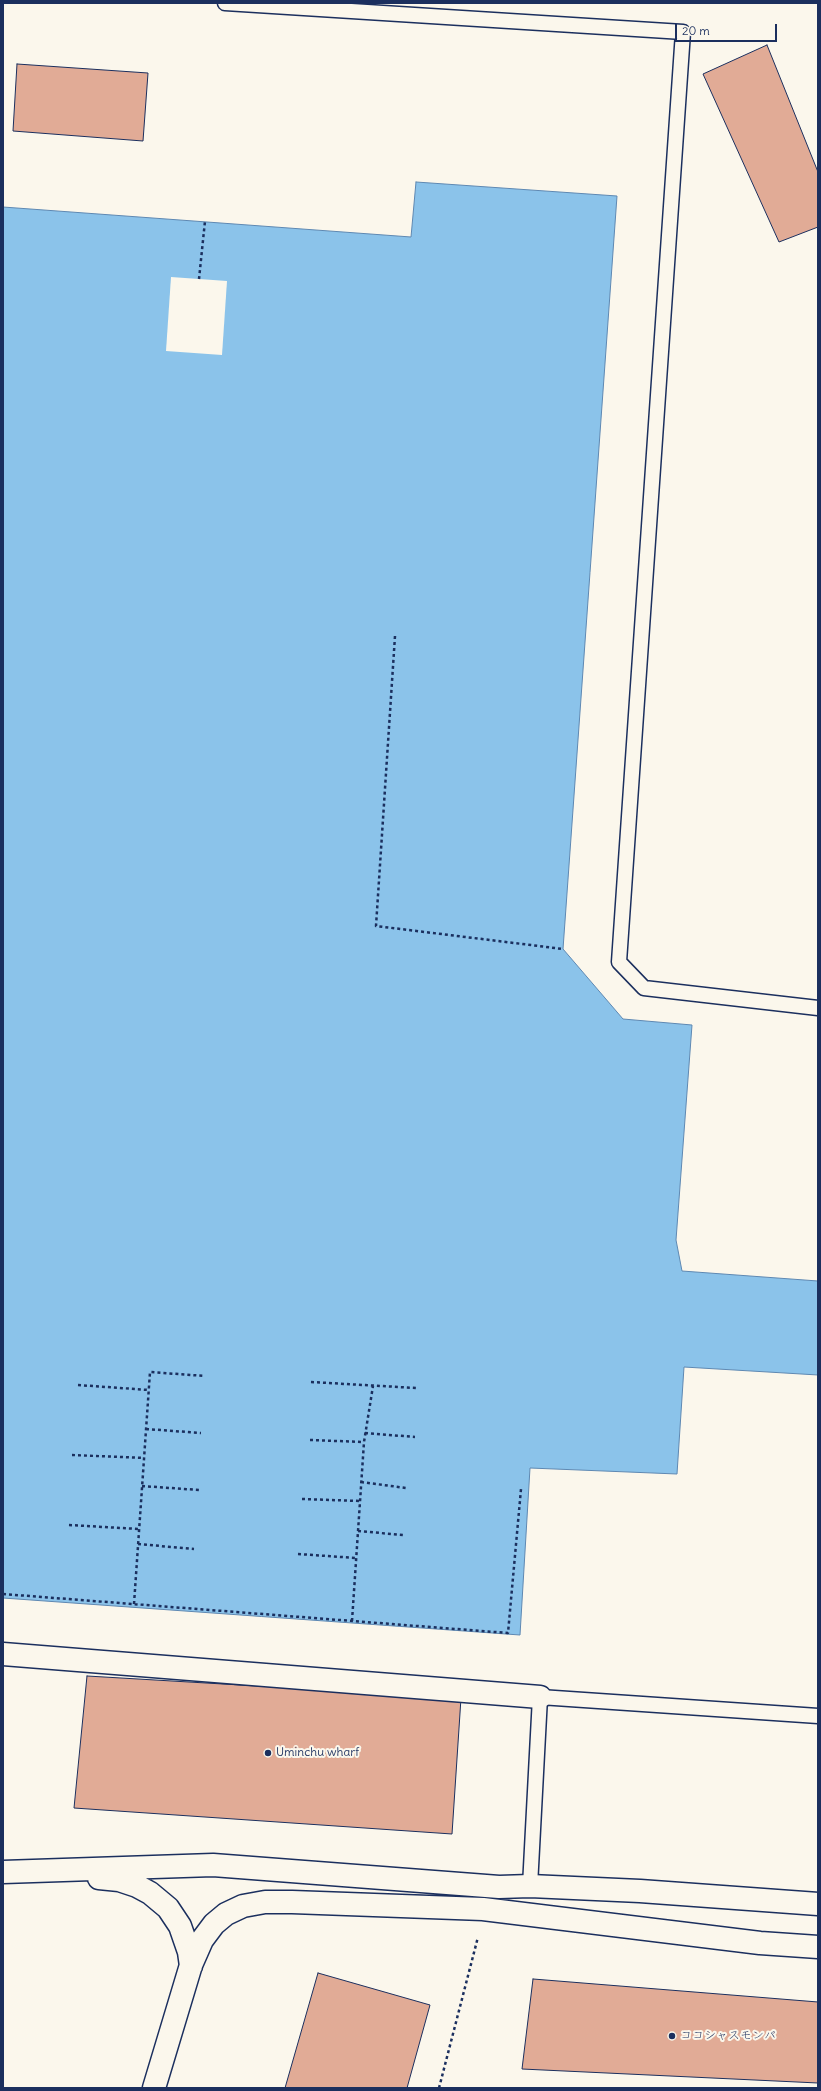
<!DOCTYPE html>
<html>
<head>
<meta charset="utf-8">
<style>
	body { margin:0 }
	#map { position:relative; width:821px; height:2091px; overflow:hidden; background:#fbf7ec; font-family:Delius,sans-serif }
	canvas { display:block }
	.frame { position:absolute; inset:0; border:4px solid #1b2f5e; pointer-events:none }
	.scale { position:absolute; left:675px; top:24px; width:102px; height:18px; box-sizing:border-box; border:2px solid #1b2f5e; border-top:0; padding-left:5px; font-size:12px; line-height:14px; white-space:nowrap; color:#1b2f5e; -webkit-text-stroke:3px #fbf7ec; paint-order:stroke }
</style>
</head>
<body>
<div id="map">
<canvas width="821" height="2091"></canvas>
<div class="frame"></div>
<div class="scale">20 m</div>
</div>
<script>
const c = document.querySelector('canvas').getContext('2d');
c.lineJoin = 'round';
function fill(path, color) {
  c.fillStyle = color;
  c.fill(path, 'evenodd');
}
function toPath(rows) {
  const path = new Path2D();
  for (const r of rows) {
    path.moveTo(r[0], r[1]);
    for (let i = 2; i < r.length; i += 2) path.lineTo(r[i], r[i + 1]);
  }
  return path;
}
function trace(path, color, width, dash) {
  c.strokeStyle = color;
  c.lineWidth = width;
  c.lineCap = dash ? 'butt' : 'round';
  c.setLineDash(dash || []);
  c.stroke(path);
}
function write(font, color, halo, rows, align = 'center') {
  c.font = font + ' Delius,"Klee One",sans-serif';
  c.lineWidth = 4;
  c.setLineDash([]);
  c.textBaseline = 'middle';
  c.strokeStyle = halo;
  c.fillStyle = color;
  for (const [text, x, y, turn = 0] of rows) {
    c.save();
    c.translate(x, y);
    c.rotate((+turn || 0) * Math.PI / 180);
    c.textAlign = isNaN(turn) ? turn : align;
    if (halo) c.strokeText(text, 0, 0);
    c.fillText(text, 0, 0);
    c.restore();
  }
}
const water = toPath([
	[416,182,617,196,563,949,623,1019,692,1025,676,1240,682,1271,818,1281,818,1375,684,1367,677,1474,530,1468,520,1635,3,1598,3,207,411,237,416,182]
]);
fill(water, '#8bc3ea');
trace(water, '#5e88b2', 1);
fill(toPath([
	[171,277,227,281,222,355,166,351]
]), '#fbf7ec');
const building = toPath([
	[767,45,818,172,818,227,779,242,703,74,767,45],
	[17,64,148,73,143,141,13,131,17,64],
	[87,1676,461,1698,452,1834,74,1808,87,1676],
	[318,1973,430,2005,407,2088,285,2088,318,1973],
	[533,1979,818,2002,818,2083,522,2069,533,1979]
]);
fill(building, '#e1ab96');
trace(building, '#1b2f5e', 1);
const lane = toPath([
	[225,3,683,32,619,962,644,988,818,1008],
	[530,1886,540,1697,818,1716]
]);
const street = toPath([
	[3,1654,540,1697],
	[3,1872,213,1865,499,1887,530,1886,640,1891,818,1904],
	[99,1878,119,1880,137,1886,150,1893,168,1908,180,1926,189,1952,191,1966],
	[154,2088,191,1965,202,1940,214,1924,226,1914,243,1906,265,1902,292,1902,483,1909,760,1943,818,1947]
]);
trace(lane, '#1b2f5e', 17);
trace(street, '#1b2f5e', 25);
trace(toPath([
	[199,279,205,221],
	[395,636,376,926,563,949],
	[311,1382,416,1388],
	[78,1385,149,1390],
	[146,1429,201,1433],
	[365,1433,415,1437],
	[310,1440,364,1442],
	[72,1455,144,1458],
	[361,1482,406,1488],
	[142,1486,199,1490],
	[302,1499,360,1501],
	[69,1525,139,1529],
	[358,1531,403,1535],
	[138,1544,194,1549],
	[298,1554,356,1558],
	[3,1594,508,1633,521,1489],
	[134,1604,150,1372,205,1376],
	[352,1621,364,1442,373,1386],
	[439,2088,478,1937]
]), '#1b2f5e', 2.5, [3, 3]);
trace(lane, '#fbf7ec', 14);
trace(street, '#fbf7ec', 22);
for (const [x, y, r, color] of [
	[268,1753,4,"#1b2f5e"],
	[672,2036,4,"#1b2f5e"]
]) {
  const dot = new Path2D();
  dot.arc(x, y, r, 0, 2 * Math.PI);
  c.fillStyle = color;
  c.fill(dot);
  trace(dot, '#fbf7ec', 1.5);
}
write('12px', '#1b2f5e', '#fbf7ec', [
	["Uminchu wharf",276,1753],
	["ココシャスモンパ",680,2036]
], 'left');
</script>
</body>
</html>
